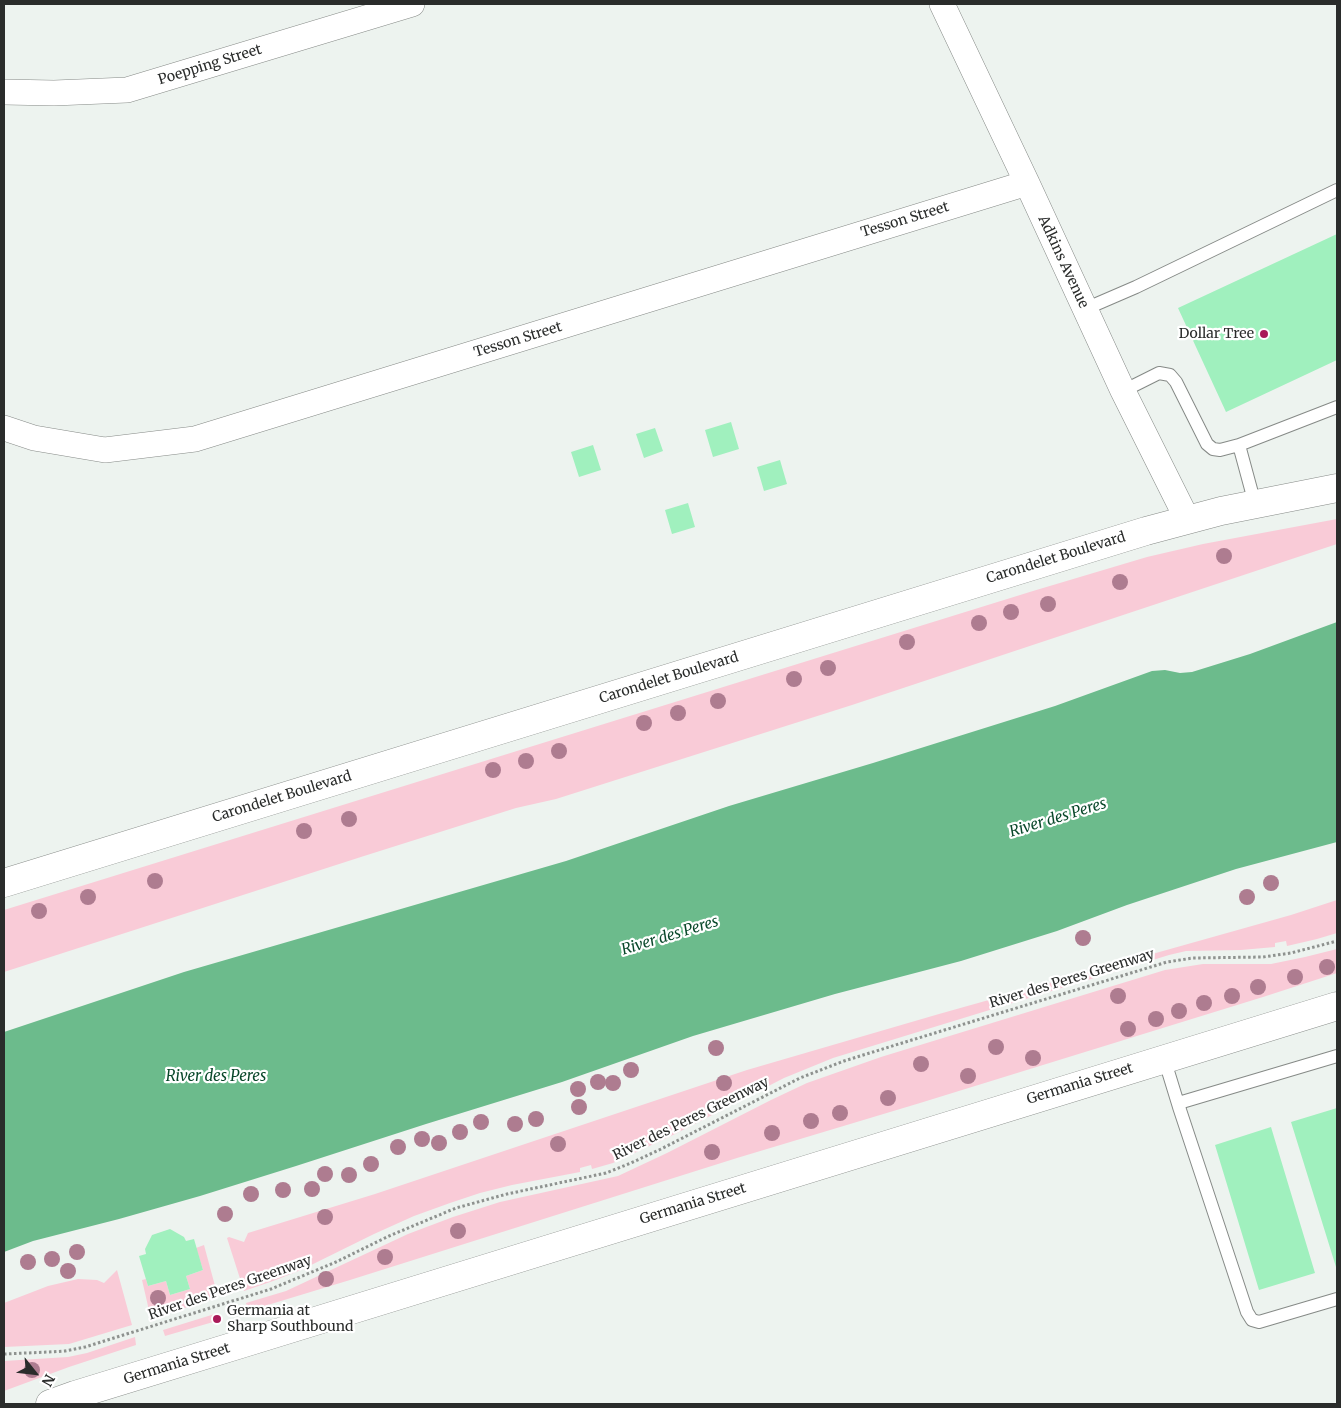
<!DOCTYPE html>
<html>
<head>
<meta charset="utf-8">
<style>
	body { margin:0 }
	#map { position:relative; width:1341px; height:1408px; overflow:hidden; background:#edf3ef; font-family:Merriweather,serif }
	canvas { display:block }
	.frame { position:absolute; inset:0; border:5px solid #2a2c2b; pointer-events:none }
	.north { position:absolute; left:10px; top:1348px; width:50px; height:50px; -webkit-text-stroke:4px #fff; paint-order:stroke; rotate:119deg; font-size:14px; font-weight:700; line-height:20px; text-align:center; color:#2a2c2b }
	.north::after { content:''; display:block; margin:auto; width:18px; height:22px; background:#2a2c2b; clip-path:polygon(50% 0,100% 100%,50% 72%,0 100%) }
</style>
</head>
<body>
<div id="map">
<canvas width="1341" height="1408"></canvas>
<div class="frame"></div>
<div class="north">N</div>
</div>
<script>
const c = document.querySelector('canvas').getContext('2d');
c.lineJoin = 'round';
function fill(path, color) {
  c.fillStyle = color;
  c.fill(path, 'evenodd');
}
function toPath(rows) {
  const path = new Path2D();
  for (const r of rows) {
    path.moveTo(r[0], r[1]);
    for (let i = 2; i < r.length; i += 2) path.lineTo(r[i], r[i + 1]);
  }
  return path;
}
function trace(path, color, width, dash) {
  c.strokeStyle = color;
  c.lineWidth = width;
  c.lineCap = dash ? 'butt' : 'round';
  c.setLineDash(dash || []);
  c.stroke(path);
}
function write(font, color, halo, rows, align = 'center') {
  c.font = font + ' Merriweather,serif';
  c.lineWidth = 4.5;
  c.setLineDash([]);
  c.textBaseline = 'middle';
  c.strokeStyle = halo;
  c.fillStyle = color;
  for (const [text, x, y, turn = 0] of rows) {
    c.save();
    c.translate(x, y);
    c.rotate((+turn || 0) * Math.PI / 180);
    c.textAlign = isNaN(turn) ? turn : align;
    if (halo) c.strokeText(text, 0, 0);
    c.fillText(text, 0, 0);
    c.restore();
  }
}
fill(toPath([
	[1337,519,1337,544,852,705,556,799,516,808,364,856,4,972,4,910,1033,591,1147,557,1203,544],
	[1337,900,1337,933,1317,939,1287,946,1286,941,1275,943,1275,947,1241,950,1186,951,1169,955,833,1058,784,1078,675,1134,613,1163,592,1169,591,1165,580,1168,580,1172,512,1185,480,1193,450,1203,414,1216,374,1234,301,1270,273,1281,244,1291,227,1238,229,1237,244,1242,248,1233,375,1194,747,1070,939,1014,1291,915],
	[1337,949,1337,973,1263,997,920,1103,737,1158,350,1280,248,1311,246,1303,286,1291,408,1234,453,1217,500,1202,618,1176,667,1153,771,1100,807,1083,881,1057,1165,970,1203,964,1271,964,1305,957],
	[204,1245,218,1297,151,1319,142,1280,146,1279,148,1286,166,1281,170,1295,190,1289,186,1276,203,1270,196,1248],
	[117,1270,132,1325,69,1344,4,1347,4,1303,48,1286,78,1279,97,1280,104,1283],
	[218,1313,220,1320,165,1336,163,1330],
	[135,1337,136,1345,69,1367,4,1391,4,1361,68,1357,87,1353]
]), '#f9cbd7');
fill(toPath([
	[1337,622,1337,842,1236,869,1127,905,1057,931,961,961,835,994,693,1036,562,1082,426,1124,296,1166,200,1196,119,1219,33,1241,4,1252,4,1032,184,972,566,861,729,806,873,763,1055,706,1152,671,1165,670,1180,673,1192,672,1250,654]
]), '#6cbb8c');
fill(toPath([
	[1337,234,1337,360,1226,412,1178,308],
	[731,422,739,449,713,457,705,430],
	[655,428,663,451,644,458,636,434],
	[593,445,601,470,579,477,571,452],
	[780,460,787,484,764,491,757,467],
	[688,503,695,527,672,534,665,510],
	[1337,1108,1337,1267,1336,1267,1291,1122],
	[1271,1127,1315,1273,1259,1290,1215,1145],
	[170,1229,184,1237,186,1241,194,1239,203,1270,186,1276,190,1289,170,1295,166,1281,148,1286,139,1256,146,1254,145,1249,152,1235]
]), '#a0f0be');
const lane = toPath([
	[1085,309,1136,287,1337,190],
	[1123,391,1159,373,1170,375,1176,382,1207,444,1213,449,1220,450,1239,445,1337,407],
	[1239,445,1255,504],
	[1337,1056,1182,1102,1179,1107,1247,1312,1252,1320,1259,1322,1337,1299],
	[1164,1058,1179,1107]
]);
const street = toPath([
	[942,4,1027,183,1123,391,1187,519],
	[4,92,54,93,127,90,412,4],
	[4,428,34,438,105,450,195,439,1027,183]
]);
const secondary = toPath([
	[4,883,1146,531,1221,511,1337,488],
	[50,1404,75,1395,241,1344,1337,1006]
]);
trace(lane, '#868a87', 14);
trace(street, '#868a87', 26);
trace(secondary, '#868a87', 29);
trace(toPath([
	[4,1354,49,1352,65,1351,85,1347,271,1289,336,1262,389,1236,456,1208,507,1194,606,1173,631,1163,661,1149,800,1078,844,1061,889,1047,1167,962,1193,958,1263,957,1291,953,1337,941]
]), '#8e928f', 3, [2.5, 2.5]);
trace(lane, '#fff', 12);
trace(street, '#fff', 25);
trace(secondary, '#fff', 28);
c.fillStyle = '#ae7c90';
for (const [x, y] of [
	[1224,556],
	[1120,582],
	[1048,604],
	[1011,612],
	[979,623],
	[907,642],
	[828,668],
	[794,679],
	[718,701],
	[678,713],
	[644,723],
	[559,751],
	[526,761],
	[493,770],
	[349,819],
	[304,831],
	[155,881],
	[1271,883],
	[88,897],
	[1247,897],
	[39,911],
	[1083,938],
	[1327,967],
	[1295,977],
	[1258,987],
	[1118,996],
	[1232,996],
	[1204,1003],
	[1179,1011],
	[1156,1019],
	[1128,1029],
	[996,1047],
	[716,1048],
	[1033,1058],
	[921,1064],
	[631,1070],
	[968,1076],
	[598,1082],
	[613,1083],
	[724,1083],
	[578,1089],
	[888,1098],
	[579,1107],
	[840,1113],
	[536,1119],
	[811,1121],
	[481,1122],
	[515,1124],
	[460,1132],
	[772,1133],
	[422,1139],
	[439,1143],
	[558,1144],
	[398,1147],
	[712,1152],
	[371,1164],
	[325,1174],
	[349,1175],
	[312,1189],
	[283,1190],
	[251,1194],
	[225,1214],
	[325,1217],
	[458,1231],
	[77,1252],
	[385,1257],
	[52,1259],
	[28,1262],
	[68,1271],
	[326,1279],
	[158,1298],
	[32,1370]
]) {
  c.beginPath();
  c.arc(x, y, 8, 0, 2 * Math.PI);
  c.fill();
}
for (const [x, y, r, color] of [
	[1264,334,5,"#a91a59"],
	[217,1319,5,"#a91a59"]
]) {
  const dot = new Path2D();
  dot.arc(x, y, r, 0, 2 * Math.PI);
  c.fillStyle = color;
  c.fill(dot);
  trace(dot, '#fff', 2);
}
write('14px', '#2a2c2b', '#fff', [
	["Poepping Street",210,65,-17],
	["Tesson Street",905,220,-17],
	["Adkins Avenue",1063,262,65],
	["Tesson Street",518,340,-17],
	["Carondelet Boulevard",1056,558,-17],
	["Carondelet Boulevard",669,678,-17],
	["Carondelet Boulevard",282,797,-17],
	["River des Peres Greenway",1072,979,-17],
	["Germania Street",1080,1084,-17],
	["River des Peres Greenway",691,1119,-26],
	["Germania Street",693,1204,-17],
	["River des Peres Greenway",230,1288,-19],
	["Germania Street",177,1364,-17]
]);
write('14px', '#2a2c2b', '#fff', [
	["Dollar Tree",1254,334],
	["Germania at",227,1311,"left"],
	["Sharp Southbound",227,1327,"left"]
], 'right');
write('italic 15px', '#09482a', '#fff', [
	["River des Peres",1058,818,-17],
	["River des Peres",670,936,-17],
	["River des Peres",216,1077]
]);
</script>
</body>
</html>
